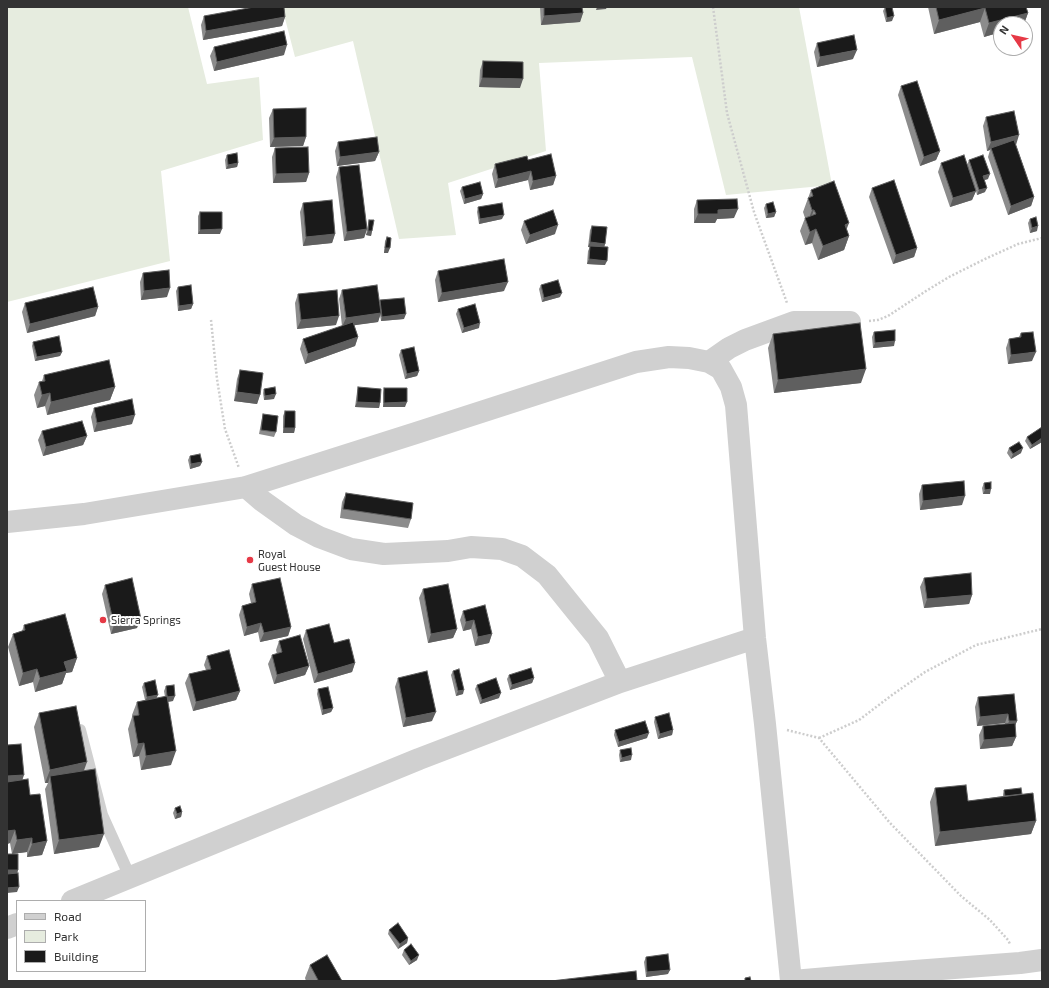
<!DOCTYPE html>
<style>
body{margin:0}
#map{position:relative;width:1049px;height:988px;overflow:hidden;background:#fff;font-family:"Exo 2",sans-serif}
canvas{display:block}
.frame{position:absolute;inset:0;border:8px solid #333;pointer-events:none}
.legend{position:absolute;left:16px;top:900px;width:130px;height:72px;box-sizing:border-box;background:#fff;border:1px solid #adadad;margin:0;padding:5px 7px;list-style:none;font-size:12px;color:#333}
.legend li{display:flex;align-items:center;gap:8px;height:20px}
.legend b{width:20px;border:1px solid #adadad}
.north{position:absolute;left:993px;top:16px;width:40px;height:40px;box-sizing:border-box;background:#fff;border:1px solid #adadad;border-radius:50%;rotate:304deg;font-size:11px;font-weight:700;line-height:16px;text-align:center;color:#333}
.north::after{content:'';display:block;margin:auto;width:14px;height:18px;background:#e63946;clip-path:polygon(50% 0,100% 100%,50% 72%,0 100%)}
</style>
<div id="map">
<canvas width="1049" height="988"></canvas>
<div class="frame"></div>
<ul class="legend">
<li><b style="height:5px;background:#d0d0d0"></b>Road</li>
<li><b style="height:11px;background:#e6ecdf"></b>Park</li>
<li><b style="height:11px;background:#1a1a1a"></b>Building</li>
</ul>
<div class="north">N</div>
</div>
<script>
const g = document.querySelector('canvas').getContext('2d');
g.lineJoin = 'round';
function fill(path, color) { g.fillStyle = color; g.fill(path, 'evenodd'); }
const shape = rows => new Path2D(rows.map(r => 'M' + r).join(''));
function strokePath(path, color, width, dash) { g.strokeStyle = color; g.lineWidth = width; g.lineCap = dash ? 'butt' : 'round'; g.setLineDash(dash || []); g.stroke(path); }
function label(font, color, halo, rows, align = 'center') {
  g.font = font + ' "Exo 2",sans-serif'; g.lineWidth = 4; g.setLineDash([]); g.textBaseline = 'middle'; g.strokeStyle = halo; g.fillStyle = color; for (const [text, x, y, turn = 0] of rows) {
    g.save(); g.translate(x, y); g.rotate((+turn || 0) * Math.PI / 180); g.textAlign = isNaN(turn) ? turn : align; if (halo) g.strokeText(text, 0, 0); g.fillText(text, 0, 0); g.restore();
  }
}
fill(shape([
 [7,7,188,7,207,84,259,77,263,140,161,171,170,261,7,302],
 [282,7,799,7,832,185,726,195,692,57,539,63,546,151,448,183,456,235,399,239,353,41,295,57]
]), '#e6ecdf');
strokePath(shape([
 [713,7,727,113,754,212,787,303],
 [211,320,217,379,225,429,239,468],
 [869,321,878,320,888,316,926,291,949,277,985,259,1018,244,1042,238],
 [787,730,819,738,890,823,961,896,990,920,1008,940,1010,944],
 [819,738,859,720,892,695,925,672,976,645,1042,629]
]), '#cdcdcd', 2.5, [2, 2]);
strokePath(shape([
 [80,730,102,815,130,877]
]), '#d0d0d0', 12);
strokePath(shape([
 [709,362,729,348,745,340,794,322,850,322],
 [246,487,261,500,296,525,319,537,351,549,384,554,448,551,471,547,502,549,522,556,547,575,576,611,598,638,620,682],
 [7,522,84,514,246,487,416,433,636,362,669,357,689,358,709,362,721,369,731,387,736,405,755,638,765,724,791,981],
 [72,901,419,759,620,682,755,638],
 [7,928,17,924],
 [793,981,862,975,1020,963,1042,960]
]), '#d0d0d0', 22);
fill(shape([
 [540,7,582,7,583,13,580,22,541,25],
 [885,7,892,21,886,22,883,11],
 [928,7,1026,7,1028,13,1024,24,1001,24,1001,32,984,37,980,22,934,34],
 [204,16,285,17,282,26,203,40,201,25],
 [817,43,853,59,817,67,814,52],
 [214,47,284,55,214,71,210,56],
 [483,61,520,88,479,87,480,70],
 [901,86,940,151,936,160,920,166,898,95],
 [273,109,306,137,303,146,270,147,269,118],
 [986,117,1016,145,1034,197,1031,206,1008,215,988,157,990,150,987,151,983,126],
 [338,142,379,152,375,161,337,166,335,151],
 [275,148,309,173,306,182,273,183,272,157],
 [227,155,238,163,237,167,226,169,225,160],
 [528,160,556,176,553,185,530,190,528,180,495,188,492,174,495,164],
 [969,160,988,179,984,180,985,192,977,195,976,191,972,200,950,207,938,172,941,163,967,165],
 [339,167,367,229,364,238,344,241,336,177],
 [462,187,483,194,481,199,464,204,460,191],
 [872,188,917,248,914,257,893,264,869,197],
 [811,190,847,230,849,236,844,250,818,260,812,243,805,245,800,231,805,218,803,212],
 [697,200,734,218,717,219,715,223,694,223,694,209],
 [303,203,335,234,332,243,303,246,300,212],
 [766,204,776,212,774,217,766,218,764,208],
 [478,207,502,219,479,224,477,212],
 [200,212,220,234,198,234,198,216],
 [1030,219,1037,231,1030,233,1028,223],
 [369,220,372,231,371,236,366,235,368,224],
 [524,221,555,234,526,244,521,230],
 [592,226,605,244,604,247,605,265,587,264,588,251,590,247,588,247,590,230],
 [387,237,388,253,384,253,385,241],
 [438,271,504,291,438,302,435,280],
 [143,273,167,297,141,300,140,282],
 [541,285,560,297,542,302,539,289],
 [178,287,193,304,191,309,178,311,176,291],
 [342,290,380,302,380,300,404,319,381,321,380,315,378,322,354,325,358,337,355,346,305,364,300,349,303,339,342,326,339,299],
 [298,294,336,325,297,329,295,303],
 [25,303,98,307,95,316,27,333,22,312],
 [458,309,479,328,462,333,456,314],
 [874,332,894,346,873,348,872,337],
 [1021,333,1032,361,1008,364,1006,348,1009,339,1019,337],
 [773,334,861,383,774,393,768,348],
 [33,342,62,352,60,356,35,361,32,346],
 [401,350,419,371,417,376,405,379,399,355],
 [240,370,260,395,257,404,234,401,237,379],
 [44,375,115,387,110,400,47,415,45,406,37,408,34,395,39,382,42,381],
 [358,387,380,403,379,408,355,407,357,392],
 [384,388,405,407,383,407,383,393],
 [264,389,274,399,264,400,263,393],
 [94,408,132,424,94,432,91,417],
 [285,411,295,428,294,433,283,433,283,416],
 [263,414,276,432,274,437,259,434,262,418],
 [1042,427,1042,442,1030,449,1025,441,1027,437],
 [42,431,87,436,83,445,43,456,38,440],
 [1009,448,1021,453,1011,459,1007,453],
 [190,456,202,462,200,466,190,469,188,460],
 [984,483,990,494,983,494,982,488],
 [922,485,962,505,920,510,919,494],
 [346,493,411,519,408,528,340,518,342,502],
 [924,578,972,595,969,604,924,608,920,587],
 [252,584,291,627,288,636,260,642,258,632,244,636,239,615,242,606,251,603,249,594],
 [105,585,137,628,111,634,102,594],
 [423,589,457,629,453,638,428,643,419,598],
 [463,611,492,634,489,643,475,646,471,629,463,631,460,620],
 [24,625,77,658,72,672,66,673,62,684,35,692,33,682,19,686,8,647,13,634,22,631],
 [306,630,334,643,355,663,352,672,314,683,303,639],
 [279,641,309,666,305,675,274,684,268,664,272,655,277,654,276,650],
 [207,656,240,691,236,700,193,711,185,683,189,674,206,670,204,665],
 [453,671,463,694,456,696,451,675],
 [509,675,534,678,532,683,510,690,507,679],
 [398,678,432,721,403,727,395,687],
 [144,683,157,698,165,697,164,691,166,686,173,701,168,702,171,765,141,770,139,756,133,757,128,729,132,717,132,715,137,702,145,700,142,687],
 [477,685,499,698,480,704,475,689],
 [318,689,333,708,331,712,322,715,317,694],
 [1014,694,1017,721,1015,726,1016,737,1012,746,980,749,979,735,983,726,1005,724,1005,723,977,726,975,707,978,697],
 [39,713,84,771,99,847,54,854,45,789,48,783,45,783,34,727],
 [655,717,673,730,672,735,658,739,654,722],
 [615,730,647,738,618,747,614,735],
 [7,745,22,780,30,795,47,841,42,855,27,857,27,852,12,854,10,843,7,844],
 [620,750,631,760,620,762,619,755],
 [935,788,968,801,1003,796,1003,794,1004,790,1022,794,1036,821,1031,834,935,846,930,802],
 [175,808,182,812,181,817,175,819,173,813],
 [389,930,408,938,407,943,398,949,388,934],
 [404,950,417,960,409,965,402,955],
 [646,957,668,974,646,977,644,962],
 [310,965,342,981,306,981,305,978]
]), '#8c8c8c');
fill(shape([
 [597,7,607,7,606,9,596,10],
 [985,8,980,22,934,34,939,20],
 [583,13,580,22,541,25,544,16],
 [1028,13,1024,24,1001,24,1001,32,984,37,989,23],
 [894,16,892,21,886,22,887,18],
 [285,17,282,26,203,40,206,31],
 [287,45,284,55,214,71,217,62],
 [857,50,853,59,817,67,820,57],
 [482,78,523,79,520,88,479,87],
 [1019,135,1016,145,991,148,990,150,987,151,991,142],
 [306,137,303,146,270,147,274,138],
 [940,151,936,160,920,166,924,157],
 [379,152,375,161,337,166,340,157],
 [238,163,237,167,226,169,228,165],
 [531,171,528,180,495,188,498,179],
 [309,173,306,182,273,183,276,174],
 [990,174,988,179,981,181,983,176],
 [556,176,553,185,530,190,533,181],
 [987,188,985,192,977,195,979,190],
 [976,191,972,200,950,207,953,198],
 [483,194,481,199,464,204,465,199],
 [1034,197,1031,206,1008,215,1011,206],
 [738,209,734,218,717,219,715,223,694,223,698,214,718,210],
 [812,210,814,210,809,223,807,224],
 [776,212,774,217,766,218,768,214],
 [504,215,502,219,479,224,480,219],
 [849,223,844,236,845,225],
 [558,225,555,234,526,244,530,235],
 [1038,226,1037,231,1030,233,1032,228],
 [222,229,220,234,198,234,200,230],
 [367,229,364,238,344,241,347,232],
 [816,229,812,243,805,245,810,232],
 [368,231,372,231,371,236,366,235],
 [335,234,332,243,303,246,306,237],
 [849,236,844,250,818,260,823,246],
 [590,242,605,244,604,248,588,247],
 [385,248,390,248,388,253,384,253],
 [917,248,914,257,893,264,896,255],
 [589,259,607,261,605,265,587,264],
 [508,282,504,291,438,302,442,293],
 [170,288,167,297,141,300,144,291],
 [562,293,560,297,542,302,544,298],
 [193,304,191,309,178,311,179,306],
 [98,307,95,316,27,333,30,324],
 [381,313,378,322,342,327,346,318],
 [406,314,404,319,381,321,382,317],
 [339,316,336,325,297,329,301,320],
 [480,323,479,328,462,333,464,328],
 [358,337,355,346,305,364,308,354],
 [895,341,894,346,873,348,875,343],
 [62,352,60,356,35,361,37,357],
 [1036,352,1032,361,1008,364,1011,355],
 [866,369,861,383,774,393,778,380],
 [419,371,417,376,405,379,407,374],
 [115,387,110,400,47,415,51,402],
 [237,392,260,395,257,404,234,401],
 [50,393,45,406,37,408,42,395],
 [276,394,274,399,264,400,265,396],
 [357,402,380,403,379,408,355,407],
 [407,402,405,407,383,407,384,403],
 [135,415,132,424,94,432,97,423],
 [284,428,295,428,294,433,283,433],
 [87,436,83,445,43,456,46,447],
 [1042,438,1042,442,1030,449,1032,445],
 [1023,448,1021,453,1011,459,1013,454],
 [202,462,200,466,190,469,191,464],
 [991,489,990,494,983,494,985,490],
 [965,496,962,505,920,510,923,501],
 [972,595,969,604,924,608,927,599],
 [141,619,137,628,111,634,114,625],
 [474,620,471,629,463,631,466,622],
 [261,623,258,632,244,636,247,627],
 [291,627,288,636,260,642,264,633],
 [457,629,453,638,428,643,431,634],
 [492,634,489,643,475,646,478,637],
 [77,658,72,672,66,673,62,684,35,692,40,678,64,662],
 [355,663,352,672,314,683,318,674],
 [309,666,305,675,274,684,277,675],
 [37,669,33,682,19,686,23,673],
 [534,678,532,683,510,690,512,685],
 [464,690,463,694,456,696,458,691],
 [240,691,236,700,193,711,196,702],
 [501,693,499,698,480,704,482,700],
 [158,695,156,699,145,702,147,697],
 [175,696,173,701,165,702,167,697],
 [333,708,331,712,322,715,323,710],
 [436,712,432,721,403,727,406,718],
 [1008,714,1005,723,977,726,980,717],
 [1009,721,1017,721,1013,730,1006,730],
 [673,730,672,735,658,739,660,734],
 [649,733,647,738,618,747,619,742],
 [1016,737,1012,746,980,749,984,740],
 [144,743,139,756,133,757,138,744],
 [176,751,171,765,141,770,146,756],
 [632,755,631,760,620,762,622,758],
 [87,762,82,776,50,776,48,783,45,783,50,770],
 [24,775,21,784,7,785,7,776],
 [182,812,181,817,175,819,177,814],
 [1036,821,1031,834,935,846,940,832],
 [15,830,10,843,7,844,7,831],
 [104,834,99,847,54,854,59,840],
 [32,838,27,852,12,854,17,840],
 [47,841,42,855,27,857,32,844],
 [7,870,18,870,17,875,7,875],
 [19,887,17,892,7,893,7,888],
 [408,938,407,943,398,949,400,944],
 [419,955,417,960,409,965,411,961],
 [670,970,668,974,646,977,647,972]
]), '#5f5f5f');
const building = shape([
 [254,7,284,7,285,17,206,31,204,16,254,7],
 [544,7,582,7,583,13,544,16,544,7],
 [885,7,892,7,894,16,887,18,885,7],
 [936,7,1026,7,1028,13,989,23,985,8,939,20,936,7],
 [284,31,287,45,217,62,214,47,284,31],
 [854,35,857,50,820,57,817,43,854,35],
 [483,61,523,62,523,79,482,78,483,61],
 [917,81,940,151,924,157,901,86,917,81],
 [306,108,306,137,274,138,273,109,306,108],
 [1014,111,1019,135,991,142,986,117,1014,111],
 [377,137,379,152,340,157,338,142,377,137],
 [1014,140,1034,197,1011,206,991,148,1014,140],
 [308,147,309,173,276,174,275,148,308,147],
 [237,153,238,163,228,165,227,155,237,153],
 [551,154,556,176,533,181,531,171,498,179,495,164,527,156,528,160,551,154],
 [964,155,976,191,953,198,941,163,964,155],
 [983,155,990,174,983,176,987,188,979,190,969,160,983,155],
 [359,165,367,229,347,232,339,167,359,165],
 [894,180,917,248,896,255,872,188,894,180],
 [834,181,849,223,845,225,849,236,823,246,816,229,810,232,805,218,816,214,814,210,812,210,808,198,813,196,811,190,834,181],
 [480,182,483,194,465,199,462,187,480,182],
 [737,199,738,209,718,210,718,214,698,214,697,200,737,199],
 [332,200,335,234,306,237,303,203,332,200],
 [773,202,776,212,768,214,766,204,773,202],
 [502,203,504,215,480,219,478,207,502,203],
 [553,210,558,225,530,235,524,221,553,210],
 [200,212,222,212,222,229,200,230,200,212],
 [1036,217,1038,226,1032,228,1030,219,1036,217],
 [369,220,374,220,372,231,368,231,369,220],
 [592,226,607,227,605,244,590,242,592,226],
 [387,237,391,238,390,248,385,248,387,237],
 [590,246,608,247,607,261,589,259,590,246],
 [504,259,508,282,442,293,438,271,504,259],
 [169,270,170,288,144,291,143,273,169,270],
 [558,280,562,293,544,298,541,285,558,280],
 [191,285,193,304,179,306,178,287,191,285],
 [377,285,381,313,346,318,342,290,377,285],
 [93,287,98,307,30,324,25,303,93,287],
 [337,290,339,316,301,320,298,294,337,290],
 [404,298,406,314,382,317,380,300,404,298],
 [475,304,480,323,464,328,458,309,475,304],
 [353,322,358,337,308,354,303,339,353,322],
 [860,323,866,369,778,380,773,334,860,323],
 [895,330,895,341,875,343,874,332,895,330],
 [1033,332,1036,352,1011,355,1009,339,1021,337,1021,333,1033,332],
 [59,336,62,352,37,357,33,342,59,336],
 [414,347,419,371,407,374,401,350,414,347],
 [109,360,115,387,51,402,50,393,42,395,39,382,45,381,44,375,109,360],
 [240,370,263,373,260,395,237,392,240,370],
 [275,387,276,394,265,396,264,389,275,387],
 [358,387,381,389,380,403,357,402,358,387],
 [384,388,407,388,407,402,384,403,384,388],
 [132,399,135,415,97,423,94,408,132,399],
 [285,411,295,411,295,428,284,428,285,411],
 [263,414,278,416,276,432,261,430,263,414],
 [82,421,87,436,46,447,42,431,82,421],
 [1042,427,1042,438,1032,445,1027,437,1042,427],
 [1019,442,1023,448,1013,454,1009,448,1019,442],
 [200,454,202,462,191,464,190,456,200,454],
 [964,481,965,496,923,501,922,485,964,481],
 [991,482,991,489,985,490,984,483,991,482],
 [346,493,413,503,411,519,343,509,346,493],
 [971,573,972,595,927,599,924,578,971,573],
 [132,578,141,619,114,625,105,585,132,578],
 [280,578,291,627,264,633,261,623,247,627,242,606,256,602,252,584,280,578],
 [448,584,457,629,431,634,423,589,448,584],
 [485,605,492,634,478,637,474,620,466,622,463,611,485,605],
 [65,614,77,658,64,662,67,671,40,678,37,669,23,673,13,634,25,630,24,625,65,614],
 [329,624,334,643,349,639,355,663,318,674,306,630,329,624],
 [300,635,309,666,277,675,272,655,282,652,279,641,300,635],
 [229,650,240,691,196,702,189,674,211,669,207,656,229,650],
 [531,668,534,678,512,685,509,675,531,668],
 [459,669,464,690,458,691,453,671,459,669],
 [427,671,436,712,406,718,398,678,427,671],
 [496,678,501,693,482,700,477,685,496,678],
 [155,680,158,695,147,697,144,683,155,680],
 [174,685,175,696,167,697,166,686,174,685],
 [328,687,333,708,323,710,318,689,328,687],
 [1014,694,1017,721,1009,721,1008,714,980,717,978,697,1014,694],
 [167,696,176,751,146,756,144,743,138,744,133,716,139,715,137,702,167,696],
 [76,706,87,762,50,770,39,713,76,706],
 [669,713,673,730,660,734,655,717,669,713],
 [645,721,649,733,619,742,615,730,645,721],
 [1015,723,1016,737,984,740,983,726,1015,723],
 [21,744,24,775,7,776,7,745,21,744],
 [631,748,632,755,622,758,620,750,631,748],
 [95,769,104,834,59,840,50,776,95,769],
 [28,779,30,795,40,794,47,841,32,844,32,838,17,840,15,830,7,831,7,782,28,779],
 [966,785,968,801,1033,793,1036,821,940,832,935,788,966,785],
 [1021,788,1022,794,1005,796,1004,790,1021,788],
 [180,806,182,812,177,814,175,808,180,806],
 [7,854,18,854,18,870,7,870,7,854],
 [18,873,19,887,7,888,7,874,18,873],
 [398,923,408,938,400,944,389,930,398,923],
 [411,944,419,955,411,961,404,950,411,944],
 [668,954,670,970,647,972,646,957,668,954],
 [327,955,342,981,316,981,318,980,310,965,327,955],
 [636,971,637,981,551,981,636,971],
 [750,977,751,981,745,981,745,978,750,977]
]);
fill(building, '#1a1a1a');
strokePath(building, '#5f5f5f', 1);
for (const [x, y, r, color] of [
 [250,560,4,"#e63946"],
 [103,620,4,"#e63946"]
]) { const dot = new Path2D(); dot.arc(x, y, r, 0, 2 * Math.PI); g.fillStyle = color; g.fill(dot); strokePath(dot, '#fff', 1.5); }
label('11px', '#333', '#fff', [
 ["Royal",258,554],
 ["Guest House",258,567],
 ["Sierra Springs",111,620]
], 'left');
</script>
